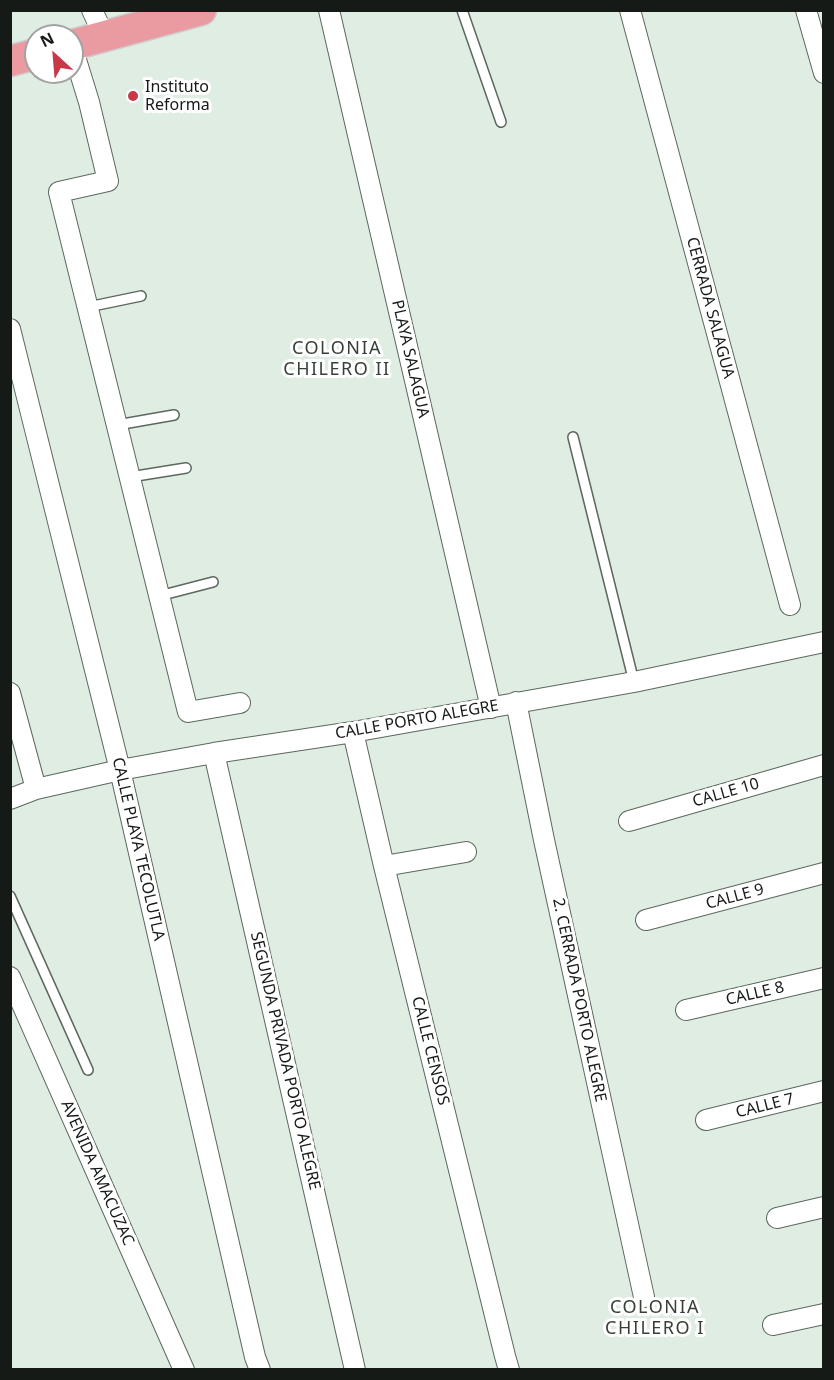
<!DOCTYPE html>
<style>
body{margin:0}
#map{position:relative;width:834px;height:1380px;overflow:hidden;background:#e0ede2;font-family:"Noto Sans",sans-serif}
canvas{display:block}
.frame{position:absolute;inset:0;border:12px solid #161a17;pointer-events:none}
.north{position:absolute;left:24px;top:24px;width:60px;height:60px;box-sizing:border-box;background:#fff;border:2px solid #a2a3a2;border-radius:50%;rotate:334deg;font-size:16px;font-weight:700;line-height:24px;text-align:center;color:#161a17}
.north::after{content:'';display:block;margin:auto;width:21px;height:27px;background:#c8384a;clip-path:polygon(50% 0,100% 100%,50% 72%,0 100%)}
</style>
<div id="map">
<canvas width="834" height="1380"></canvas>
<div class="frame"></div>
<div class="north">N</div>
</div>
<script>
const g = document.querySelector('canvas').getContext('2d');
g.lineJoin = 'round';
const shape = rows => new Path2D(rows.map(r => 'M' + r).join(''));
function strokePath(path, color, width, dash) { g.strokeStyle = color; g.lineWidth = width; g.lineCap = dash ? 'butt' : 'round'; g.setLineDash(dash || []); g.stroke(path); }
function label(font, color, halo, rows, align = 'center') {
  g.font = font + ' "Noto Sans",sans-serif'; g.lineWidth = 6; g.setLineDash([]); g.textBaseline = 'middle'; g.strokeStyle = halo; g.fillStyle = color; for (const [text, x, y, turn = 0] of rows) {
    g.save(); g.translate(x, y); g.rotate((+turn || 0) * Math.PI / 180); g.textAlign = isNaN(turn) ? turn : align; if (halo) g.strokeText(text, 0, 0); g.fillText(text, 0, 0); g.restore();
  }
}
const service = shape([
 [462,10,501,122],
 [88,307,141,296],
 [117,425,174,415],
 [573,437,634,682],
 [130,477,186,468],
 [159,596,213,582],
 [10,896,88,1070]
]);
const minor = shape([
 [92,10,104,36],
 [329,10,491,708],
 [630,10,790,605],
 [806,10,824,73],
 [72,47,89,102,108,181,59,192,188,712,240,703],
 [10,329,120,770,255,1357,260,1370],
 [10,693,36,789],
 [516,702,544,840,644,1297],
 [353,732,384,866,505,1356,509,1370],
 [214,753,355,1370],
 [10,799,36,789,120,770,214,753,353,732,634,682,824,642],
 [629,821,824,765],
 [384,866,466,852],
 [646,920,824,873],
 [10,977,184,1370],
 [686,1010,824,978],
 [706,1120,824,1091],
 [777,1218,824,1207],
 [773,1325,824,1314]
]);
const primary = shape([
 [72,45,201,10],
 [10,61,36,54]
]);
strokePath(service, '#5c685f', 12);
strokePath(minor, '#5c685f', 22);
strokePath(primary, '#cccdcc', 33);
strokePath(service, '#fff', 9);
strokePath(minor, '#fff', 20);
strokePath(primary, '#e99ba1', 30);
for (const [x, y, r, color] of [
 [133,96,6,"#c8384a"]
]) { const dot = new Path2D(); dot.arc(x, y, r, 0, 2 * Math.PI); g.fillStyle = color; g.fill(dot); strokePath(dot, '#fff', 2); }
label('16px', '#161a17', '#fff', [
 ["Instituto",145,87],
 ["Reforma",145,105]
], 'left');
label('16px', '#161a17', '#fff', [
 ["CERRADA SALAGUA",710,308,75],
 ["PLAYA SALAGUA",410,359,77],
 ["CALLE PORTO ALEGRE",417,720,-10],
 ["CALLE 10",726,793,-16],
 ["CALLE PLAYA TECOLUTLA",138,849,77],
 ["CALLE 9",735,897,-15],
 ["CALLE 8",755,994,-13],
 ["2. CERRADA PORTO ALEGRE",579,1000,78],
 ["CALLE CENSOS",430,1051,76],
 ["SEGUNDA PRIVADA PORTO ALEGRE",285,1061,77],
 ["CALLE 7",765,1106,-14],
 ["AVENIDA AMACUZAC",97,1173,66]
]);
g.letterSpacing = '1.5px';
label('18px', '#364038', '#fff', [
 ["COLONIA",337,349],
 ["CHILERO II",337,370],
 ["COLONIA",655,1308],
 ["CHILERO I",655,1329]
]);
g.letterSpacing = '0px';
</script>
